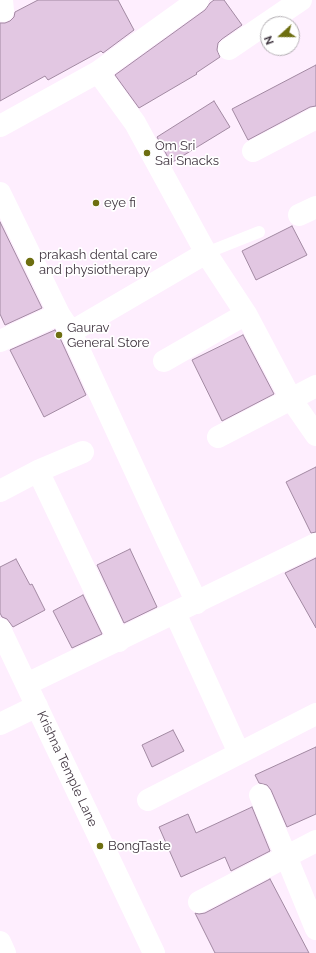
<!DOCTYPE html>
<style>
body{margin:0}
#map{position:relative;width:316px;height:953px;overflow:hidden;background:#feeefe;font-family:Raleway,sans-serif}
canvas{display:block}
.north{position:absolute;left:260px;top:16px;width:40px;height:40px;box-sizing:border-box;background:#fff;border:1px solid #b3aeb3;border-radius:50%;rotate:249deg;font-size:11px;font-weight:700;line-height:16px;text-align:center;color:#403540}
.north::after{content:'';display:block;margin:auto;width:14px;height:18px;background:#6d6e10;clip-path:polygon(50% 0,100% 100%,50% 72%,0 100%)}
</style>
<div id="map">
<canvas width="316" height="953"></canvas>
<div class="north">N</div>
</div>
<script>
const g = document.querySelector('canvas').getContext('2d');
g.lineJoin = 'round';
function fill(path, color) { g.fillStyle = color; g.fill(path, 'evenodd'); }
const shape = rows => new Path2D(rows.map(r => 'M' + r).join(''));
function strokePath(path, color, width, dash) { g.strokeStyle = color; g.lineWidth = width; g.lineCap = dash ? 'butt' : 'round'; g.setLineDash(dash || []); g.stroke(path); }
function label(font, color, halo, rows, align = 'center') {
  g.font = font + ' Raleway,sans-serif'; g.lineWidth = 3.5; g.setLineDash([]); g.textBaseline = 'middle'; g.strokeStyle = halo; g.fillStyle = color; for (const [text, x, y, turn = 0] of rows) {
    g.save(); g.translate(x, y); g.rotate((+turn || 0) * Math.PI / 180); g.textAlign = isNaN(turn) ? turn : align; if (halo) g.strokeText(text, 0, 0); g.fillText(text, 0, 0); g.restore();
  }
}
const building = shape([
 [38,0,118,0,134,30,103,53,101,51,48,80,45,76,0,101,0,23,5,23,10,21,14,17,15,12,38,0],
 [214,0,224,0,242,25,222,39,218,43,217,50,220,57,196,73,197,74,139,108,115,75,205,10,210,3,214,0],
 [316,65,316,106,310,107,248,140,232,109,316,65],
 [214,101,230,127,171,163,157,137,214,101],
 [0,222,42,308,5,325,0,314,0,222],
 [292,226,307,255,256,280,242,251,292,226],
 [55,330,60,338,86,395,44,417,10,350,55,330],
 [243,335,274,394,222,421,192,360,243,335],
 [316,467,316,532,311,533,286,482,316,467],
 [130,549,157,607,124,623,97,565,130,549],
 [316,558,316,628,285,573,316,558],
 [16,559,30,585,32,584,45,610,13,627,7,619,2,617,0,613,0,567,16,559],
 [83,595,102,634,72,648,53,611,83,595],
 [173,730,184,751,152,767,142,745,173,730],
 [316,747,316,814,287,827,271,790,267,785,259,783,255,775,316,747],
 [252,807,270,851,231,871,225,857,181,877,159,827,188,814,196,833,252,807],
 [270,879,309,953,215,953,195,913,199,914,205,913,270,879]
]);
fill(building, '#e2c7e2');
strokePath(building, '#a289a2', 1);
strokePath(shape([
 [206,253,259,232]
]), '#fff', 12);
strokePath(shape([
 [2,0,3,11],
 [229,49,301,0],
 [98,72,135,123,206,253,246,314,291,399,316,435],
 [0,126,98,72,198,0],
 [253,151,316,118],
 [0,193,59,314,71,332,167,540,197,603],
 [299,215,316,207],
 [71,332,206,253],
 [0,341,59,314],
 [164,361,246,314],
 [218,437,316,386],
 [38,471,119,641],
 [0,491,38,471,83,452],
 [175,613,239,753],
 [0,629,154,953],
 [27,684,316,544],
 [0,724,37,706],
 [260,795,286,856,316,929],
 [148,800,316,714],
 [199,902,316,841],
 [0,942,5,953]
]), '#fff', 22);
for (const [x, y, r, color] of [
 [147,153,4,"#6d6e10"],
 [96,203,4,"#6d6e10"],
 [30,262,5,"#6d6e10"],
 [59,335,4,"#6d6e10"],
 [100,846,4,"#6d6e10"]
]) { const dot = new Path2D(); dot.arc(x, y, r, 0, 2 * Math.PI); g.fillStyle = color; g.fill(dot); strokePath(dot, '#fff', 1.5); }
label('13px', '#403540', '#fff', [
 ["Om Sri",155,146],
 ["Sai Snacks",155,161],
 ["eye fi",104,203],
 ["prakash dental care",39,255],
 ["and physiotherapy",39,270],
 ["Gaurav",67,328],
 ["General Store",67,343],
 ["BongTaste",108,846]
], 'left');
label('13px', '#403540', '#fff', [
 ["Krishna Temple Lane",67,769,65]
]);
</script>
